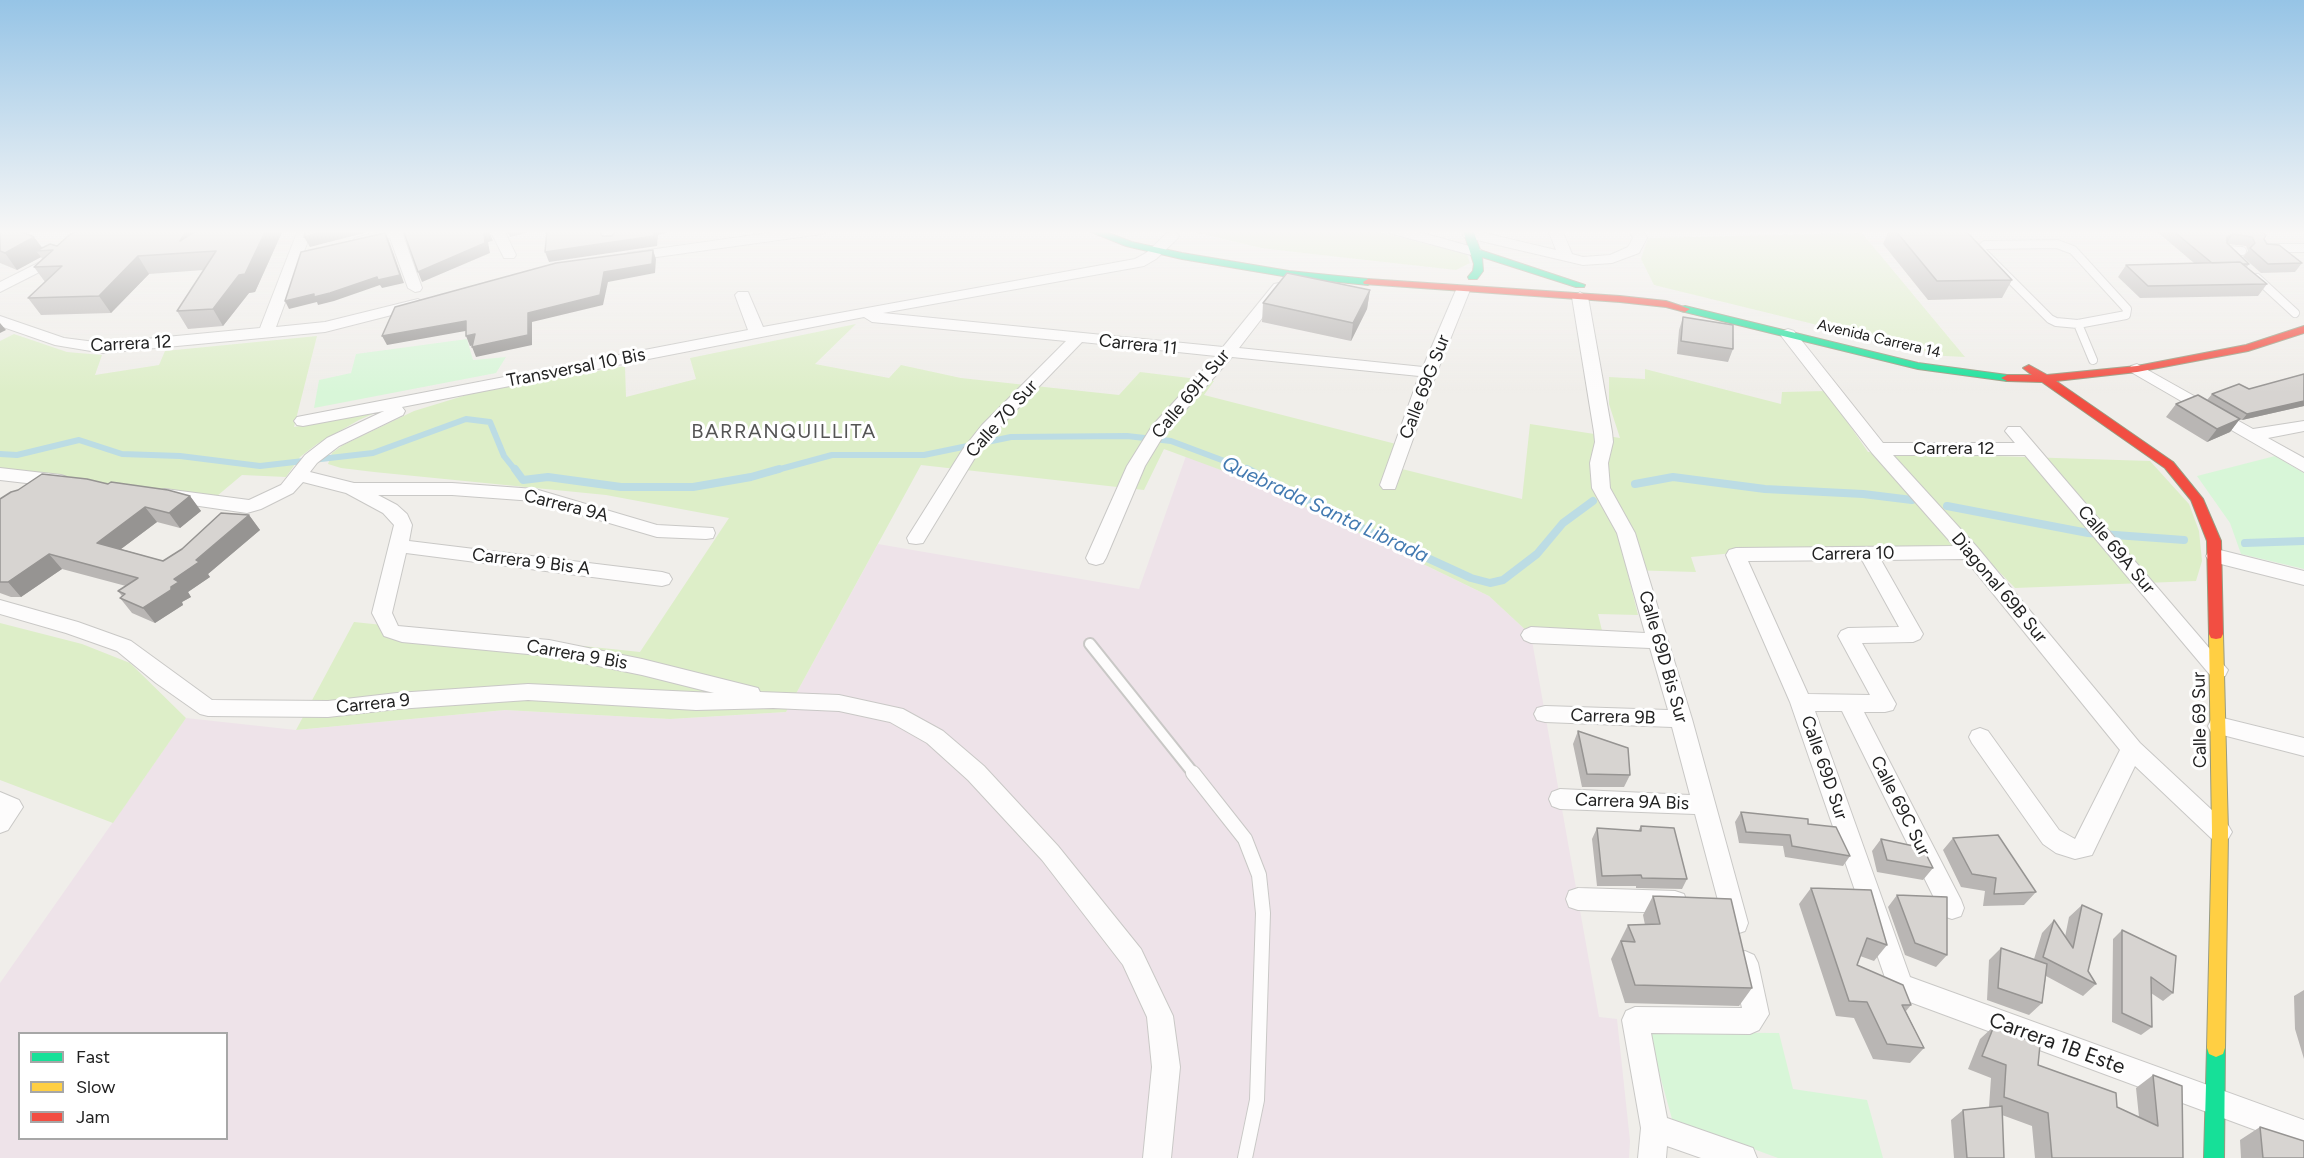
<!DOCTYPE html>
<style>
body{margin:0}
#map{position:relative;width:2304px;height:1158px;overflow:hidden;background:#f0eeea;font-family:Figtree,sans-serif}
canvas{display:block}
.legend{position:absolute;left:18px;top:1032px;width:210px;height:108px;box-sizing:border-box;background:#fff;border:2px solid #a7a7a7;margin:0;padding:8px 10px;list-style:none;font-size:18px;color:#222}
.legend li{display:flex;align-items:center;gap:12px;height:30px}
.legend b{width:30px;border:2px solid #a7a7a7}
</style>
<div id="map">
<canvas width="2304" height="1158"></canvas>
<ul class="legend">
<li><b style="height:8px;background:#16e098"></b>Fast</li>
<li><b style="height:8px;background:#ffcf43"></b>Slow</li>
<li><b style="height:8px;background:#f24e42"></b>Jam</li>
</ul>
</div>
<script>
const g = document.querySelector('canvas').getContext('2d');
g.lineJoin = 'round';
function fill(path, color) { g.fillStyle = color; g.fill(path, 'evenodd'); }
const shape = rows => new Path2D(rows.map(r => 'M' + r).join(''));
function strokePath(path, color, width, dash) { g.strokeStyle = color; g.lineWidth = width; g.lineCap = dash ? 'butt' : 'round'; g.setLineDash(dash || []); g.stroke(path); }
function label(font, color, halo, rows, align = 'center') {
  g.font = font + ' Figtree,sans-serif'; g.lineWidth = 6; g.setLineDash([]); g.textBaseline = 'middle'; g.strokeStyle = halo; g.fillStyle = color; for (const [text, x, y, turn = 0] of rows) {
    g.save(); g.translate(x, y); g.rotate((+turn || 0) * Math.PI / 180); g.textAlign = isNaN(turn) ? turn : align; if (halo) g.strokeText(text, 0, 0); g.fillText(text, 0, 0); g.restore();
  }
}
fill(shape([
 [1186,456,1256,483,1489,596,1531,635,1599,1017,1617,1019,1630,1141,1629,1158,0,1158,0,983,186,718,296,730,505,710,670,719,786,712,878,544,1139,589],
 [20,1034,226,1034,226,1138,20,1138]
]), '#eee3e9');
fill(shape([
 [1185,230,1371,230,1467,254,1470,263,1456,270,1312,254,1261,248],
 [1862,233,1965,357,1944,356,1654,285,1641,259,1648,238],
 [856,324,815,364,889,378,901,365,961,378,1119,395,1140,372,1214,381,1204,395,1396,444,1390,466,1522,499,1530,424,1620,438,1609,404,1609,377,1645,379,1645,369,1781,404,1782,392,1826,391,1868,452,2150,461,2189,504,2199,531,2202,561,2196,581,2015,588,1975,547,1734,553,1691,557,1696,572,1627,570,1638,615,1598,614,1604,639,1531,635,1489,596,1256,483,1164,449,1144,490,921,465,786,712,670,719,505,710,296,730,354,622,640,652,729,518,606,495,374,472,341,468,328,464,332,453,343,445,414,411,473,393,625,366,626,397,696,379,690,358],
 [14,334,67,352,102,355,95,375,159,365,165,351,317,336,294,427,384,409,359,420,317,444,300,457,286,477,242,475,217,496,0,471,0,341],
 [0,623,82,644,130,663,186,718,113,823,0,780]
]), '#ddeec8');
fill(shape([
 [467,339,473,360,506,357,496,373,314,408,319,380,351,373,356,354],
 [2275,456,2304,473,2304,569,2241,554,2230,523,2197,476],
 [1648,1032,1779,1033,1793,1089,1867,1100,1883,1158,1778,1158,1672,1119]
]), '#d8f6d8');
strokePath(shape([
 [0,454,17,455,79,440,122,454,180,456,260,466,373,453,466,419,490,422,504,456,516,471],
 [773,471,832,455,924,455,1011,437,1127,436,1171,441,1251,471]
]), '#bcdce4', 6);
strokePath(shape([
 [515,469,523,480,548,477,621,487,693,487,751,477,779,469],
 [1247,469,1351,523,1471,578,1490,583,1503,580,1537,554,1563,523,1593,501],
 [1635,484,1673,477,1765,489,1863,494,1912,500],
 [1947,506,2088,533,2184,540],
 [2245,543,2304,541]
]), '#bcdce4', 8);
const laneFar2 = shape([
 [2057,244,2073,250,2127,309,2126,315,2078,324,2056,322,2050,319,1980,249,1985,245,2057,244],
 [2268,248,2304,248],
 [2230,254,2226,250,2242,251],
 [2257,278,2295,313],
 [2078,324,2093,360]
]);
const laneFar1 = shape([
 [1090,644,1194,774]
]);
const lane = shape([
 [1193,773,1245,839,1259,875,1263,913,1257,1100,1245,1158]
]);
const street = shape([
 [298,230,312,230,276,327,325,322,418,299,426,304,423,307,325,332,103,353,55,345,0,326,0,316,64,338,103,343,260,328,298,230],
 [387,230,414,230,403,235,422,288,420,291,415,292,408,288,390,238,360,245,353,241,355,238,387,230],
 [490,230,504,230,516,255,514,258,504,258,490,230],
 [599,230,613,230,617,241,615,244,605,244,599,230],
 [788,230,829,230,822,234,628,261,621,257,628,253,788,230],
 [1387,230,1412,230,1480,249,1482,252,1475,256,1389,233,1387,230],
 [1472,230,1556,250,1548,230,1562,230,1572,254,1583,257,1610,255,1628,247,1633,238,1629,230,1643,230,1647,238,1639,253,1612,263,1583,265,1464,237,1462,234,1464,231,1472,230],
 [1172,232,1177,233,1179,236,1177,239,1156,259,1144,266,883,313,1223,347,1274,284,1279,283,1286,287,1239,348,1423,367,1456,290,1458,287,1468,287,1470,290,1437,372,1395,489,1383,489,1380,485,1419,376,1232,357,1165,433,1145,466,1106,558,1103,563,1096,565,1089,563,1086,558,1127,466,1152,426,1216,356,1082,342,994,433,976,456,923,543,916,544,909,543,907,538,963,449,982,425,1066,341,872,322,864,317,402,407,405,411,403,415,339,446,317,463,310,472,354,483,452,483,535,489,657,525,713,528,715,533,713,538,706,539,657,537,534,501,452,495,378,495,397,505,407,514,412,525,409,541,662,572,669,574,672,579,669,584,662,586,406,553,392,613,398,626,549,640,642,659,758,688,760,692,839,695,903,709,943,731,984,766,1058,846,1141,949,1173,1016,1180,1067,1171,1158,1143,1158,1152,1067,1147,1017,1123,965,1042,860,968,780,927,743,890,722,839,711,773,708,696,710,528,700,397,709,328,717,208,716,200,714,156,683,117,651,66,633,0,614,0,600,78,622,131,641,212,700,328,701,397,693,528,684,714,693,642,675,549,656,402,642,384,636,372,613,394,525,383,513,346,493,303,482,293,493,261,509,247,513,165,501,159,499,156,495,159,491,165,489,249,500,281,485,305,455,327,438,384,411,303,426,297,425,294,421,297,417,748,330,735,295,738,292,748,292,763,327,1135,259,1146,253,1167,233,1172,232],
 [58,253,65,257,63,260,0,292,0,282,58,253],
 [1580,292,1588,297,1612,432,1613,442,1608,463,1610,488,1635,533,1692,719,1748,923,1745,931,1736,934,1727,931,1724,923,1695,814,1560,809,1552,806,1549,799,1552,792,1560,789,1690,795,1672,727,1545,722,1537,720,1534,714,1537,708,1545,706,1668,710,1650,648,1531,643,1524,640,1521,635,1524,630,1531,627,1645,633,1617,533,1592,488,1590,463,1595,442,1594,432,1572,297,1580,292],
 [1788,329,1794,331,1883,443,2015,443,2005,431,2008,427,2020,427,2228,670,2225,676,2218,678,2211,676,2025,455,1893,455,1977,547,2140,743,2228,825,2232,832,2228,839,2220,842,2212,839,2135,766,2092,855,2075,859,2056,853,2043,844,1972,743,1969,737,1972,731,1980,728,1988,731,2059,830,2075,839,2120,750,1965,559,1881,560,1923,634,1920,639,1913,642,1862,643,1896,704,1893,710,1885,712,1864,712,1961,900,1964,908,1961,916,1952,919,1943,916,1842,711,1815,711,1910,977,2304,1120,2304,1148,1891,995,1790,702,1726,555,1729,550,1736,548,1954,546,1872,453,1782,337,1780,334,1782,331,1788,329],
 [1862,560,1899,627,1848,628,1841,631,1838,636,1870,695,1808,694,1748,561,1862,560],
 [2137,364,2253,429,2304,421,2304,431,2268,438,2304,458,2304,472,2131,372,2129,369,2131,366,2137,364],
 [0,468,61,475,67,477,70,481,67,485,61,487,0,480,0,468],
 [2216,549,2304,571,2304,585,2209,561,2206,556,2209,551,2216,549],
 [2219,717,2304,738,2304,756,2211,732,2208,726,2211,720,2219,717],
 [0,792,19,800,23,807,8,830,0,833,0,792],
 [1578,888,1675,891,1684,894,1687,902,1684,910,1675,913,1578,910,1569,907,1566,899,1569,891,1578,888],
 [1745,951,1754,955,1758,963,1769,1014,1759,1030,1750,1034,1651,1033,1667,1118,1753,1148,1757,1158,1701,1158,1667,1146,1666,1158,1638,1158,1641,1128,1622,1020,1626,1011,1635,1007,1742,1008,1732,963,1736,955,1745,951]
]);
const fast = shape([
 [1086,230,1101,230,1132,242,1182,253,1289,271,1368,279,1373,282,1368,285,1289,277,1182,259,1126,246,1086,230],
 [1463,230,1473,230,1480,250,1585,285,1584,287,1576,287,1482,257,1483,271,1477,279,1469,279,1468,277,1473,271,1474,264,1463,230],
 [1685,306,1918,363,2007,375,2013,378,2007,381,1918,369,1681,311,1681,307,1685,306],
 [2216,1039,2223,1042,2225,1048,2224,1158,2204,1158,2207,1048,2209,1042,2216,1039]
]);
const slow = shape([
 [2216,629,2221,630,2223,634,2228,832,2225,1048,2223,1054,2216,1057,2209,1054,2207,1048,2212,832,2209,634,2211,630,2216,629]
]);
const jam = shape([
 [1368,279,1620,296,1666,301,1690,309,1685,312,1666,307,1620,302,1364,284,1363,282,1368,279],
 [2304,326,2304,333,2248,351,2137,372,2056,381,2173,462,2203,499,2221,541,2223,634,2221,638,2216,639,2211,638,2209,634,2207,541,2191,500,2165,468,2042,382,2007,381,2001,378,2007,375,2032,375,2023,368,2029,365,2047,375,2137,366,2246,345,2304,326]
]);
strokePath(laneFar2, '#c9c8c6', 10);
strokePath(laneFar1, '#c9c8c6', 14);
strokePath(lane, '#c9c8c6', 16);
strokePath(street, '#c9c8c6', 2);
strokePath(fast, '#999b80', 2);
strokePath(slow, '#999b80', 2);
strokePath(jam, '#999b80', 2);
strokePath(laneFar2, '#fdfcfc', 8);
strokePath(laneFar1, '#fdfcfc', 10);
strokePath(lane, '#fdfcfc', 14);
fill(street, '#fdfcfc');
fill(fast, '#16e098');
fill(slow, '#ffcf43');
fill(jam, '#f24e42');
fill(shape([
 [0,230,33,230,26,234,34,237,42,248,57,246,78,230,283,230,255,292,249,293,223,326,188,329,177,311,204,270,149,274,111,313,41,315,28,298,45,282,34,267,42,259,41,257,17,270,0,263],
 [1889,230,1965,230,2012,280,2002,298,1928,300,1883,244],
 [2155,230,2260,230,2267,244,2302,263,2295,272,2261,273,2243,257,2248,251,2246,246,2227,244,2249,264,2247,267,2267,284,2258,296,2140,298,2118,277,2126,265,2194,263],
 [1370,290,1367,309,1351,341,1262,322,1263,303],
 [1683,317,1733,349,1728,362,1677,354,1679,330],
 [2304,374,2304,406,2242,420,2239,419,2230,432,2207,442,2166,417,2176,404,2207,400,2212,394,2249,389],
 [108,484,190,496,201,511,180,528,157,522,121,549,163,561,249,515,260,530,208,574,210,577,188,592,191,597,182,602,183,605,155,623,132,613,120,598,122,596,118,591,126,586,62,569,21,597,11,597,0,593,0,499],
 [1578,731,1630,775,1624,787,1582,787,1573,744],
 [1741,812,1808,824,1850,856,1843,866,1785,857,1783,846,1739,843,1735,822],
 [1641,826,1687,879,1682,889,1636,888,1636,886,1597,886,1592,839,1597,828,1638,831],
 [1953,838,2036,892,2024,905,1983,906,1985,891,1961,887,1943,850],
 [1881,839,1933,868,1923,880,1877,872,1872,851],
 [1811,888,1887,945,1874,961,1860,956,1857,965,1911,1005,1906,1011,1924,1048,1910,1063,1873,1059,1854,1018,1836,1016,1799,904],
 [1897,895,1947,955,1936,967,1905,955,1888,907],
 [1653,896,1752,988,1739,1006,1625,1003,1611,959,1628,925,1645,925,1643,915],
 [2082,905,2088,971,2096,984,2083,996,2046,976,2042,1003,2029,1015,1987,1000,1989,960,2001,948,2034,959,2042,933,2054,920,2065,937,2069,917],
 [2122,930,2173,993,2163,1001,2151,993,2152,1027,2141,1035,2112,1022,2113,939],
 [2304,990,2304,1059,2295,1029,2294,996],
 [1994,1026,2038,1065,2117,1107,2139,1117,2136,1088,2153,1075,2183,1158,2035,1158,2032,1126,2002,1115,2004,1158,1954,1158,1951,1120,1963,1110,1989,1107,1991,1078,1968,1069,1980,1039],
 [2260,1127,2304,1158,2241,1158,2240,1140]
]), '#b9b6b4');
fill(shape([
 [12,230,33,230,25,234,34,237,44,250,36,251,41,257,17,270,5,253],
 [187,230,207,230,180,241],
 [266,230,283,230,255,292,249,293,223,326,213,309],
 [330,230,376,230,310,247,304,237],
 [507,230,536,230,510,237],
 [654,230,676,230,658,235,657,246,549,262,545,252],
 [489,231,493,241,488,242,490,253,422,282,418,272,484,232],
 [385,233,389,241,404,283,382,288,380,285,334,301,318,305,317,302,289,309,285,301],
 [2233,234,2226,244,2227,237],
 [653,250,656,259,655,273,608,282,603,305,532,322,532,345,476,357,472,347,528,313,604,272],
 [138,256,149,274,111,313,99,296],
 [1370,290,1367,309,1351,341,1353,323],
 [466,321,471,330,387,345,382,336],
 [0,323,6,330,0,333],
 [475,334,479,344,470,346,466,336],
 [2304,401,2304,406,2242,420,2247,414],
 [2240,419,2230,432,2207,442,2217,429],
 [190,496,201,511,180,528,169,513],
 [145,507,157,522,109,558,97,543],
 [249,515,260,530,208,574,210,577,188,592,191,597,182,602,183,605,155,623,143,608,171,587,174,579],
 [49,554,62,569,21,597,8,582]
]), '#969492');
const building = shape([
 [0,230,18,230,34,237,5,253,0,251,0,230],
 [78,230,187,230,180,241,197,230,266,230,245,274,239,275,213,309,177,311,216,251,138,256,99,296,28,298,62,266,34,267,53,250,36,251,50,244,57,246,68,236,78,230],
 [306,230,330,230,304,237,306,230],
 [403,230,489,230,489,231,484,232,485,243,418,272,403,230],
 [547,230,599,230,602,236,612,236,616,230,654,230,654,236,545,252,547,230],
 [1895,230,1965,230,2012,280,1937,281,1895,230],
 [2172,230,2260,230,2266,235,2264,239,2267,244,2279,245,2302,263,2268,264,2250,248,2255,243,2252,237,2233,234,2227,237,2227,243,2249,264,2243,264,2240,262,2212,263,2172,230],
 [385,233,400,275,378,280,377,277,330,293,314,297,314,294,285,301,301,252,385,233],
 [653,250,652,264,604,272,600,295,528,313,528,335,472,347,475,334,466,336,466,321,382,336,395,307,556,263,653,250],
 [2240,262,2267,284,2148,286,2126,265,2240,262],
 [1287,273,1370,290,1353,323,1263,303,1287,273],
 [1683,317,1733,325,1733,349,1681,341,1683,317],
 [2304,374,2304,401,2247,414,2212,394,2239,384,2249,389,2304,374],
 [2198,395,2240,419,2217,429,2176,404,2198,395],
 [42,474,87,479,108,484,111,482,168,490,190,496,169,513,145,507,97,543,163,561,182,549,221,513,249,515,196,560,199,562,174,579,179,582,171,587,171,590,143,608,120,598,125,594,118,591,138,578,49,554,8,582,0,582,0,499,11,492,18,490,42,474],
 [1578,731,1628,748,1630,775,1587,774,1578,731],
 [1741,812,1808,819,1808,824,1836,827,1850,856,1792,846,1790,835,1746,832,1741,812],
 [1641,826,1674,828,1687,879,1642,878,1641,875,1602,876,1597,828,1641,831,1641,826],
 [1998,835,2036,892,1994,894,1996,878,1972,874,1953,838,1998,835],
 [1881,839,1923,848,1933,868,1887,860,1881,839],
 [1811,888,1871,890,1887,945,1867,938,1857,965,1903,985,1911,1005,1902,1005,1924,1048,1887,1044,1867,1002,1849,1001,1811,888],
 [1897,895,1947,897,1947,955,1915,943,1897,895],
 [1653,896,1731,899,1752,988,1635,985,1621,941,1635,942,1628,925,1660,924,1653,896],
 [2082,905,2102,914,2088,971,2096,984,2043,957,2054,920,2073,948,2082,905],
 [2122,930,2176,956,2173,993,2151,977,2152,1027,2122,1013,2122,930],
 [2001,948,2047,964,2042,1003,1998,988,2001,948],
 [1994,1026,2040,1045,2038,1065,2116,1093,2117,1107,2158,1126,2153,1075,2182,1086,2183,1158,2052,1158,2048,1113,2004,1097,2006,1065,1982,1056,1994,1026],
 [2002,1106,2004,1158,1967,1158,1963,1110,2002,1106],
 [2260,1127,2304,1141,2304,1158,2263,1158,2260,1127]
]);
fill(building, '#d7d4d1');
strokePath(building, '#969492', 1.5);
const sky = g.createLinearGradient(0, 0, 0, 393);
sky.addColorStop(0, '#96c4e6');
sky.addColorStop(0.59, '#f8f7f6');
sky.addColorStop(1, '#f8f7f600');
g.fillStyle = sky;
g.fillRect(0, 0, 2304, 393);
label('15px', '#222', '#fff', [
 ["Avenida Carrera 14",1879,339,13]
]);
label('18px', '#222', '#fff', [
 ["Carrera 12",131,344,-3],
 ["Carrera 11",1138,345,6],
 ["Transversal 10 Bis",576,368,-11],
 ["Calle 69G Sur",1425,387,-69],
 ["Calle 69H Sur",1191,394,-50],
 ["Calle 70 Sur",1002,419,-48],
 ["Carrera 12",1954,449],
 ["Carrera 9A",566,506,14],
 ["Calle 69A Sur",2116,550,50],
 ["Carrera 10",1853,554,-1],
 ["Carrera 9 Bis A",531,562,7],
 ["Diagonal 69B Sur",1999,588,50],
 ["Carrera 9 Bis",577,655,10],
 ["Calle 69D Bis Sur",1663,657,74],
 ["Carrera 9",373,704,-6],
 ["Carrera 9B",1613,717,2],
 ["Calle 69 Sur",2200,720,-91],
 ["Calle 69D Sur",1824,768,71],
 ["Carrera 9A Bis",1632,802,2],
 ["Calle 69C Sur",1900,806,63]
]);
g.letterSpacing = '1.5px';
label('20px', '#555', '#fff', [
 ["BARRANQUILLITA",784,432]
]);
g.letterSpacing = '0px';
label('italic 20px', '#437ab1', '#fff', [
 ["Quebrada Santa Librada",1325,510,25]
]);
label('21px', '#222', '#fff', [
 ["Carrera 1B Este",2057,1044,20]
]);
</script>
